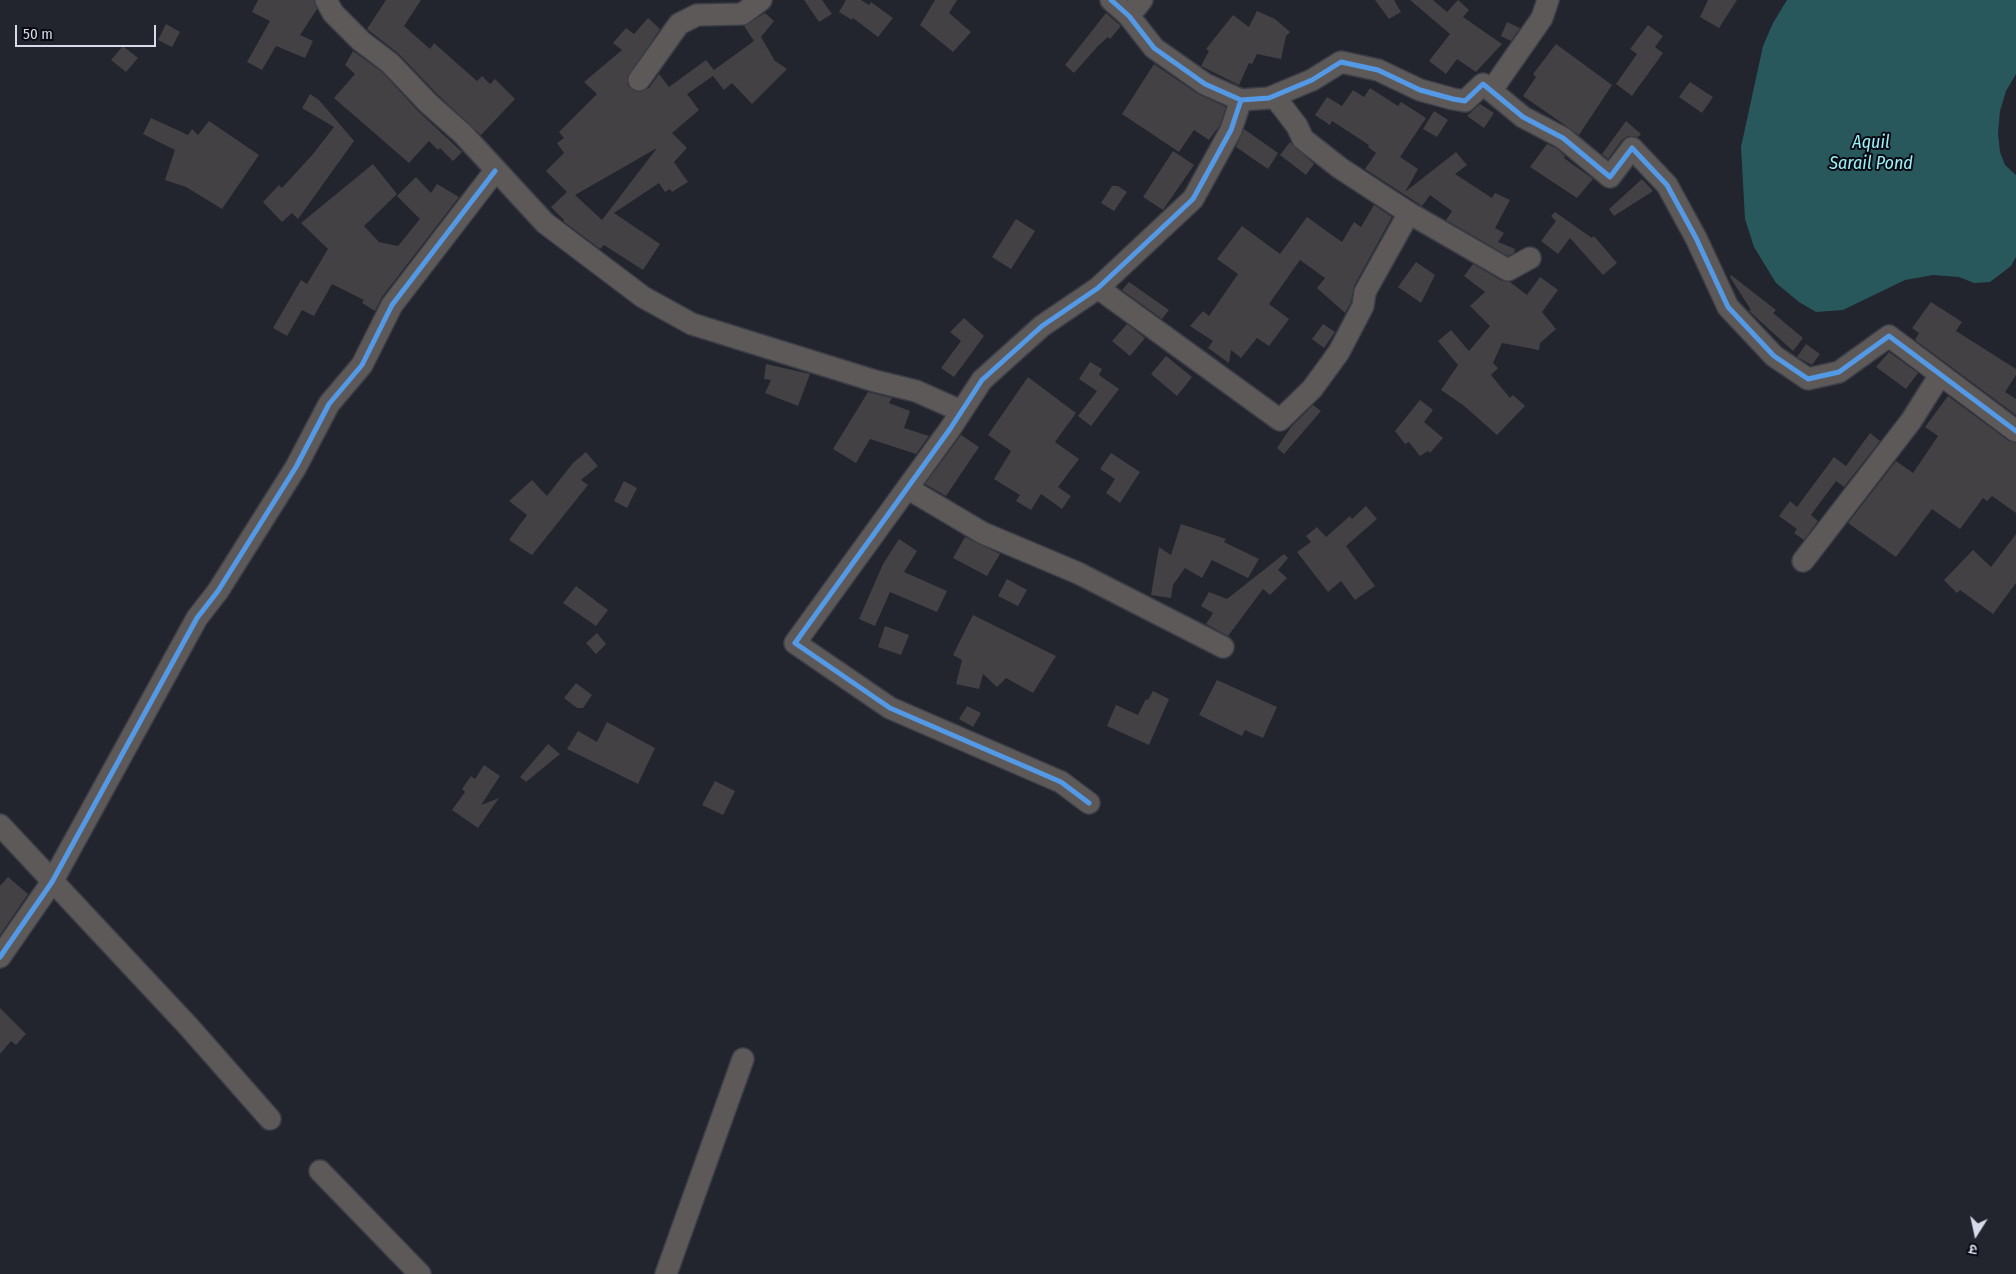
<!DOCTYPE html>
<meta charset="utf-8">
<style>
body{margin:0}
#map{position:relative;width:2016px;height:1274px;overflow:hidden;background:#22242e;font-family:"Fira Sans Condensed","Noto Sans Devanagari",sans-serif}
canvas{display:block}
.north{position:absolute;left:1951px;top:1209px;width:50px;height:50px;-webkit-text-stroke:4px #090a13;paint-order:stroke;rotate:190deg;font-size:14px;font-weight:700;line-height:20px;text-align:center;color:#d7dae9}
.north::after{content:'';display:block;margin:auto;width:18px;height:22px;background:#d7dae9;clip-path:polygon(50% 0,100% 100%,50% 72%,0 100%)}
.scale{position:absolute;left:15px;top:25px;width:141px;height:22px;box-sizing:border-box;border:2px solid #d7dae9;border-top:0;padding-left:6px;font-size:15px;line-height:18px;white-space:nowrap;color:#d7dae9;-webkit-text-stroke:4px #090a13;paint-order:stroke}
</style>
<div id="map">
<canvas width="2016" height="1274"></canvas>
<div class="north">उ</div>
<div class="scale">50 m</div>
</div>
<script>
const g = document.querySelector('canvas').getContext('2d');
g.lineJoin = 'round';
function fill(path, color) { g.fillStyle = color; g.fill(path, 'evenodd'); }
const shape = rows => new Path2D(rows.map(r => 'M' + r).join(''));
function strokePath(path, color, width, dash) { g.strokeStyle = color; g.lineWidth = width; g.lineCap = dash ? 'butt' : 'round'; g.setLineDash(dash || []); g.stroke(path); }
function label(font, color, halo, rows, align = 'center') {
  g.font = font + ' "Fira Sans Condensed",sans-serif'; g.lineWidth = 4; g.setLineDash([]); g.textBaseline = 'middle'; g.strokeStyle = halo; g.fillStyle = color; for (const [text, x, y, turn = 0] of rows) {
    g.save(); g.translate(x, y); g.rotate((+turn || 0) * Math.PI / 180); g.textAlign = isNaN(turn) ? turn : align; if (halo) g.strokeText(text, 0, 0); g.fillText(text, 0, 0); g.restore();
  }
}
fill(shape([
 [1787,0,2016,0,2016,74,2006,91,2000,111,1998,133,2000,152,2005,165,2016,175,2016,257,2011,266,1990,282,1974,283,1959,277,1933,275,1905,280,1843,310,1816,312,1799,302,1776,283,1754,247,1745,219,1741,147,1763,46,1773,23]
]), '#28585c');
fill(shape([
 [258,0,314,0,317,9,300,35,313,41,305,58,276,46,262,70,247,62,270,21,252,12],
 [386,0,421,0,404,26,430,49,434,43,477,81,482,76,490,84,495,79,515,99,481,135,437,94,399,54,367,29],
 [804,0,822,0,832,14,819,22],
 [846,0,861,0,869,5,871,2,893,18,878,37,853,18,852,20,839,12],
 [935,0,957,0,949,13,971,32,953,52,920,25],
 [1375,0,1394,0,1401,12,1389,19],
 [1410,0,1433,0,1447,12,1458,0,1469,10,1463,17,1502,44,1476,72,1457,59,1446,74,1429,61,1450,34],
 [1708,0,1737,0,1719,28,1700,17],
 [1257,11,1275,19,1290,32,1286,36,1281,59,1257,54,1252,64,1249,63,1239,85,1201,66,1209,51,1206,49,1233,15,1249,27],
 [765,13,774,21,761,37,775,61,787,69,752,104,732,83,724,90,713,76,687,94,699,110,672,133,687,148,674,162,688,182,672,192,670,189,665,192,659,183,614,213,660,244,643,270,604,245,600,249,563,221,564,220,551,207,567,192,546,171,564,153,557,143,564,138,559,132,597,94,584,82,622,50,613,43,626,28,634,34,648,18,660,29,627,78,628,86,638,92,649,88,659,74,669,87,706,60,714,70,754,41,744,26],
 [657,148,602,220,575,195],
 [1106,13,1121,26,1110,39,1108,37,1098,46,1074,73,1065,65],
 [1507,22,1520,28,1511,41,1501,36],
 [166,24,180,32,172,47,158,40],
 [1648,25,1663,36,1655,47,1663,53,1632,96,1616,84,1637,54,1630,49],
 [1556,44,1612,85,1579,135,1523,96,1536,77,1533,74],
 [123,46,138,58,126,72,111,60],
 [353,51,382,72,419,112,462,152,453,161,440,148,438,150,429,141,409,163,334,98,355,74,345,65],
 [1154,64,1198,94,1226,107,1220,125,1209,140,1194,130,1179,152,1122,114],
 [1690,82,1713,97,1702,113,1679,97],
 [1370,88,1398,106,1401,102,1426,118,1400,157,1418,169,1405,192,1456,152,1467,165,1455,174,1492,198,1495,193,1510,200,1495,228,1504,233,1498,242,1515,249,1514,253,1508,256,1446,220,1452,211,1430,195,1422,206,1365,169,1376,153,1368,147,1369,145,1332,121,1330,125,1315,115,1327,97,1342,106,1353,90,1364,97],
 [310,94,319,100,354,141,298,219,292,213,282,222,263,202,279,185,282,188,313,154,334,127,302,108],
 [1480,104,1494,113,1484,128,1467,116],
 [1434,111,1448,120,1437,137,1423,129],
 [151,118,188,135,192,129,198,135,209,121,259,155,222,209,186,187,165,180,175,150,143,134],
 [1626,121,1641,134,1638,137,1628,136,1622,140,1608,159,1602,154],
 [1244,129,1278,153,1268,169,1236,147],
 [1290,142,1314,164,1306,175,1280,155],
 [1547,144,1556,148,1565,156,1564,158,1593,179,1577,198,1530,167],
 [1173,151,1194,165,1163,210,1143,197],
 [373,164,397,194,364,226,379,242,398,246,420,219,397,196,416,177,431,193,437,184,459,197,382,297,375,311,362,303,364,300,332,284,314,316,302,310,287,336,273,328,301,280,307,284,328,249,301,223],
 [1642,179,1653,191,1614,216,1609,209],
 [1112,186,1118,186,1127,192,1114,211,1101,203],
 [1374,205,1392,217,1354,286,1351,302,1345,313,1317,288,1325,278,1300,260,1269,304,1289,319,1269,346,1257,338,1241,358,1231,350,1229,363,1208,348,1213,341,1190,326,1203,311,1209,316,1238,274,1217,259,1242,226,1280,254,1307,217,1342,242,1354,222,1361,227],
 [1555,212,1592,238,1594,236,1617,263,1603,275,1570,238,1558,254,1541,241,1556,221,1551,216],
 [1016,219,1035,231,1011,269,992,257],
 [1416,262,1435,275,1421,303,1398,287],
 [1473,264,1502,281,1510,282,1527,295,1540,277,1558,290,1542,312,1556,329,1540,343,1539,350,1502,343,1493,363,1498,368,1491,375,1510,398,1513,395,1525,406,1497,435,1463,405,1441,390,1458,365,1438,341,1451,330,1469,351,1490,326,1470,306,1485,292,1464,276],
 [1731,275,1776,310,1773,313,1803,338,1793,351,1749,311,1751,310,1730,277],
 [1129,282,1169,310,1162,319,1122,290],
 [1931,302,1962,322,1956,331,2016,369,2016,375,2005,392,2016,399,2016,415,1915,340,1919,333,1912,328],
 [964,318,984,336,954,377,941,368,961,341,950,332],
 [1127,324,1145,338,1130,356,1112,341],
 [1323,324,1335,332,1324,348,1312,339],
 [1806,344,1820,354,1812,365,1797,357],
 [1889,352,1918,373,1906,389,1876,367],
 [1166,356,1192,377,1177,396,1151,374],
 [1090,362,1102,369,1099,375,1119,389,1091,426,1078,416,1097,391,1079,379],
 [766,364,810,374,798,406,765,393,771,380,764,379],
 [1028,377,1076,413,1055,442,1079,459,1058,487,1071,496,1062,509,1041,494,1031,510,1016,501,1020,495,994,479,1011,451,988,435],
 [868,392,892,398,889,403,910,411,904,428,929,436,916,454,870,439,856,463,833,449],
 [1948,396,2009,441,2016,443,2016,513,1992,496,1987,501,1983,498,1960,529,1932,509,1896,557,1848,523,1896,461,1913,473,1938,436,1925,427],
 [1420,400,1433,410,1424,422,1443,438,1430,453,1428,451,1420,456,1409,442,1405,444,1395,431],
 [1313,405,1321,411,1284,454,1277,448,1291,427],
 [1870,433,1880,441,1844,487,1836,481,1811,515,1818,521,1804,540,1794,533,1797,529,1779,516,1790,501,1797,507,1834,457,1846,466],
 [961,435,979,447,946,496,925,484],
 [586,452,598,466,581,480,588,485,532,555,509,540,527,515,509,501,532,480,547,496,573,463],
 [1111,453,1140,472,1120,503,1106,493,1115,479,1100,469],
 [624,481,637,488,627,508,614,501],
 [1366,506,1377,519,1346,546,1375,586,1355,600,1341,581,1328,592,1297,552,1311,542,1306,536,1317,527,1326,537,1350,516,1352,519],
 [1181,524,1226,539,1224,542,1259,559,1248,578,1212,560,1202,578,1185,568,1173,585,1171,598,1151,595,1159,547,1171,555],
 [2016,534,2016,583,1993,614,1960,590,1957,593,1944,580,1973,550,1991,567],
 [965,537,1000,554,987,576,953,558],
 [899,539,917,551,904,572,947,591,937,612,890,592,875,626,859,619,883,564],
 [1284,554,1288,558,1278,570,1287,578,1270,595,1263,589,1228,636,1206,624,1213,613,1201,606,1209,592,1227,599],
 [1007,579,1027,590,1018,606,998,596],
 [576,586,608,610,596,626,563,603],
 [973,615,1056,656,1033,693,1006,678,997,687,983,674,979,689,956,684,962,660,953,655],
 [885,626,909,635,901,655,878,647],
 [597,633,606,644,596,654,586,643],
 [1217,680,1277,707,1263,738,1245,730,1242,736,1199,715],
 [576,683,592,695,583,708,577,708,564,698],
 [1153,691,1169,699,1149,745,1107,726,1116,705,1138,715,1146,699,1148,700],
 [967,706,981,713,973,727,959,719],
 [607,722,655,748,638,784,567,749,578,731,597,742],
 [548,744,560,754,526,782,520,777],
 [484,765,500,776,481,805,499,798,478,828,452,810,465,792,462,789,471,776,475,779],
 [715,781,735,791,723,815,702,805],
 [8,877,28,894,0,935,0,886],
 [0,1008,26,1034,16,1045,11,1041,0,1054]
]), '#444145');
const minor = shape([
 [326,0,333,13,361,41,390,63,428,103,463,134,545,223,643,297,692,324,875,381,916,391,961,411],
 [1111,0,1129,16,1154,48,1205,84,1241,100,1269,98,1312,80,1341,62,1378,70,1420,90,1453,99,1465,101,1483,84,1523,117,1563,138,1610,177,1632,148,1667,185,1696,238,1728,307,1774,356,1808,379,1839,372,1889,336,2016,431],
 [1129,16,1142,0],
 [639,80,679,24,697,15,742,14,761,0],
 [1491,91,1542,18,1548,0],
 [1274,96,1297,126,1303,139,1340,168,1409,213,1508,270,1530,258],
 [1098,288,1280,420,1312,389,1339,352,1363,306,1365,292,1409,213],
 [907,488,983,533,1078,573,1223,647],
 [1803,561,1911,421,1940,375],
 [1089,803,1061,782,890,708,795,643,950,429,982,380,1042,326,1098,288,1193,199,1231,130,1241,100],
 [0,825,189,1027,270,1119],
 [0,957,52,882,197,618,218,591,296,467,329,404,362,365,392,305,495,171],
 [320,1171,420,1274],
 [666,1274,743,1059]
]);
strokePath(minor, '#3c3e47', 24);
strokePath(minor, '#5e5959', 21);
strokePath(shape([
 [1111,0,1129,16,1154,48,1205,84,1241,100,1269,98,1312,80,1341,62,1378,70,1420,90,1453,99,1465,101,1483,84,1523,117,1563,138,1610,177,1632,148,1667,185,1696,238,1728,307,1774,356,1808,379,1839,372,1889,336,2016,431],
 [1089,803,1061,782,890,708,795,643,950,429,982,380,1042,326,1098,288,1193,199,1231,130,1241,100],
 [0,957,52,882,197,618,218,591,296,467,329,404,362,365,392,305,495,171]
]), '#5399e6', 5);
label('italic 18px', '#9af3f8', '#090a13', [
 ["Aquil",1871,143],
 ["Sarail Pond",1871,164]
]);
</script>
